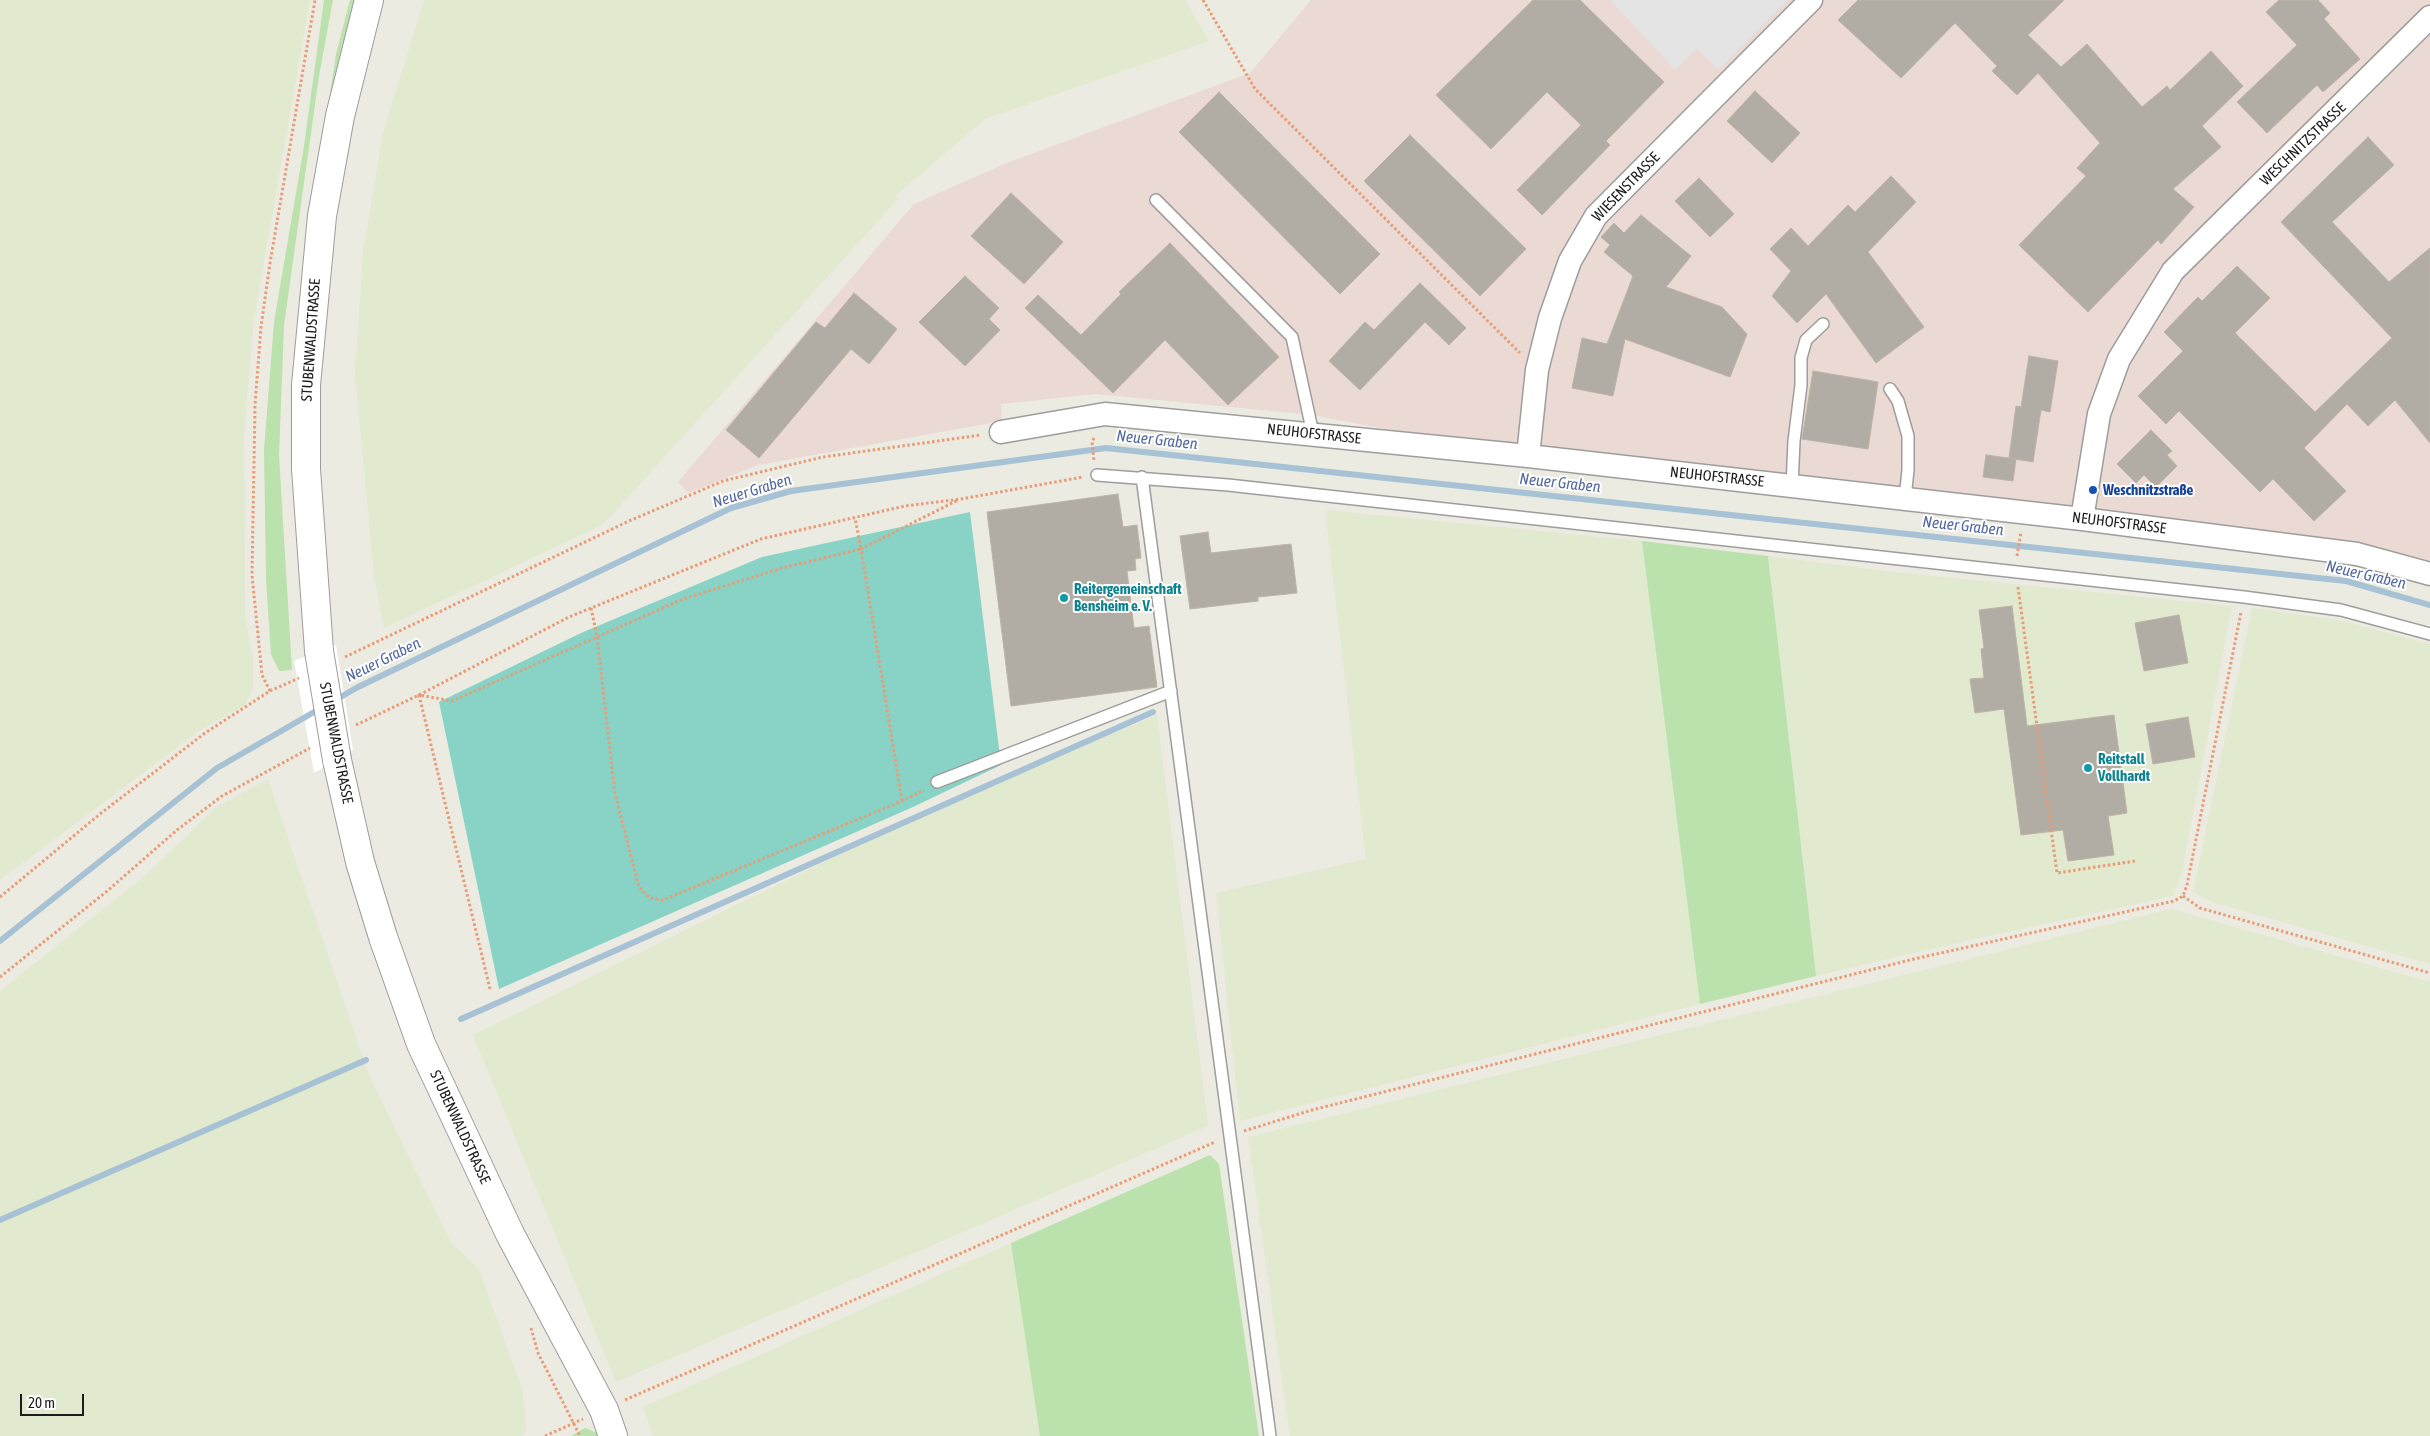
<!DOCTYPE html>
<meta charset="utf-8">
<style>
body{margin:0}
#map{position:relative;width:2430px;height:1436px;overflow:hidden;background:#ecebe2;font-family:"Asap Condensed",sans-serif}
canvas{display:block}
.scale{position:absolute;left:20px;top:1394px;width:64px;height:22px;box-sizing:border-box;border:2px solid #1c1c1c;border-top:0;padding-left:6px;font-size:15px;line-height:18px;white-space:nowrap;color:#1c1c1c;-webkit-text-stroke:4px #fff;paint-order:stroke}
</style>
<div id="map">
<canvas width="2430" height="1436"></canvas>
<div class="scale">20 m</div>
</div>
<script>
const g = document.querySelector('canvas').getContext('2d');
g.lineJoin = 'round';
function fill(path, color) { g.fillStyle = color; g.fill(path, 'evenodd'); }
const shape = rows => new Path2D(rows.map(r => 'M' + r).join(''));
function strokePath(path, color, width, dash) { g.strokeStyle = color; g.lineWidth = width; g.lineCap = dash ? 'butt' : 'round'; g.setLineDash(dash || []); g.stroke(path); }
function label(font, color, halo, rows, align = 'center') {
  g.font = font + ' "Asap Condensed",sans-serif'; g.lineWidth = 4; g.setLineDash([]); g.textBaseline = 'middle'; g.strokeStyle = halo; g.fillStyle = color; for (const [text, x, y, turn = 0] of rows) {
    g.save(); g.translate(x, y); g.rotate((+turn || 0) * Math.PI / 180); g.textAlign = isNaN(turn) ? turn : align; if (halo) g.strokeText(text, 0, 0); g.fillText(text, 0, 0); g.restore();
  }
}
fill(shape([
 [1311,0,2430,0,2430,564,1512,454,1313,415,1095,394,1001,404,1002,421,758,465,688,493,678,482,914,204,1004,164,1250,73]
]), '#ebd9d3');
fill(shape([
 [0,0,310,0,254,319,244,432,245,617,253,656,253,688,245,705,199,731,0,880],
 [424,0,1185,0,1209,41,985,119,895,196,898,199,611,516,600,526,384,628,374,576,355,373,363,253,383,133],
 [1325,510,1642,541,1700,1004,1240,1121,1216,893,1366,859],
 [1768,556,1894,572,2232,606,2182,872,2173,896,1935,948,1816,976],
 [2252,608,2339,620,2430,644,2430,964,2212,902,2193,892],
 [1157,715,1208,1126,616,1382,473,1035,917,816],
 [268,779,369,1075,451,1243,479,1269,523,1392,526,1431,521,1436,0,1436,0,991,146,875,216,807],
 [2171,909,2430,982,2430,1436,1290,1436,1248,1137],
 [1011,1243,1040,1436,653,1436,643,1407]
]), '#e1e9cf');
fill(shape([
 [324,0,333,0,319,76,284,325,279,455,292,670,279,671,271,654,266,579,264,450,274,322,304,146],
 [350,0,357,0,326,120,336,54],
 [1642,541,1768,556,1816,976,1700,1004],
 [1210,1155,1219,1164,1259,1436,1040,1436,1011,1243],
 [585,1428,602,1435,602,1436,571,1436]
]), '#bbe1ad');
fill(shape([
 [970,512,1001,765,913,807,499,989,439,702,581,633,762,557]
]), '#88d3c6');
fill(shape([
 [1610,0,1787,0,1718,70,1697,49,1675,70]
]), '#e4e4e4');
fill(shape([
 [336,645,353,750,314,773,294,661]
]), '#fff');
strokePath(shape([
 [334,701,356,688,731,508,791,491,1106,448,2346,581,2430,605],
 [0,941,217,768,321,708],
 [461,1019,1153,712],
 [0,1220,366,1060]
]), '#a7c1d5', 6);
const building = shape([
 [1533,0,1580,0,1664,82,1606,141,1610,145,1542,215,1517,190,1581,125,1547,92,1491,149,1436,95,1533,0],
 [1858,0,2064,0,2028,35,2061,67,2087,44,2142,107,2167,86,2170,90,2211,51,2243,86,2202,126,2221,147,2173,189,2194,207,2161,244,2158,240,2088,312,2019,245,2086,176,2077,168,2100,143,2038,73,2017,95,1992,71,1997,66,1955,23,1901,78,1838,20,1858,0],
 [2279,0,2318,0,2330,13,2324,19,2360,59,2323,92,2317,85,2267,133,2237,102,2297,45,2266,12,2279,0],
 [1755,91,1800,133,1772,163,1727,121,1755,91],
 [1219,92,1380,254,1340,294,1179,132,1219,92],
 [1410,135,1526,249,1480,296,1364,181,1410,135],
 [2368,137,2394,165,2332,222,2389,282,2430,248,2430,443,2395,400,2368,426,2347,404,2304,448,2346,491,2314,521,2273,479,2260,492,2179,411,2166,424,2138,396,2183,351,2164,332,2198,297,2202,301,2237,266,2270,298,2235,333,2315,412,2392,338,2281,222,2368,137],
 [1891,176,1916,202,1868,252,1924,327,1876,363,1826,294,1797,323,1772,296,1791,271,1770,249,1791,228,1808,246,1848,205,1855,212,1891,176],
 [1699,178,1734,214,1710,237,1675,201,1699,178],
 [1011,193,1063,242,1024,284,971,236,1011,193],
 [1641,215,1691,256,1666,287,1722,307,1747,334,1730,377,1625,339,1613,396,1572,388,1582,338,1607,344,1633,276,1604,252,1610,245,1601,237,1614,223,1624,233,1641,215],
 [1170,243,1279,357,1228,405,1165,340,1113,393,1025,308,1038,295,1081,335,1121,294,1119,292,1170,243],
 [965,276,999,308,989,319,1000,330,965,366,919,322,965,276],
 [1420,283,1466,328,1449,345,1425,322,1360,390,1329,361,1365,322,1374,330,1420,283],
 [854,293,897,329,869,364,851,349,759,458,726,430,816,322,825,328,854,293],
 [2029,356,2058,361,2050,412,2041,410,2033,462,2009,458,2016,406,2021,407,2029,356],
 [1813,371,1878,382,1868,449,1802,439,1813,371],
 [2151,430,2172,451,2167,455,2177,466,2156,487,2144,475,2136,483,2117,464,2151,430],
 [1986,455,2016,459,2013,481,1983,477,1986,455],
 [1118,494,1123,527,1137,525,1141,558,1135,559,1136,570,1127,571,1134,628,1149,626,1157,687,1011,706,987,512,1118,494],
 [1208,532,1211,553,1291,544,1297,593,1258,597,1258,601,1190,609,1180,536,1208,532],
 [2012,606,2027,726,2114,715,2127,813,2108,816,2114,855,2068,861,2063,830,2021,835,2004,709,1975,713,1970,679,1984,678,1981,649,1984,648,1979,610,2012,606],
 [2179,615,2188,663,2144,671,2135,623,2179,615],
 [2188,717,2195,757,2153,764,2146,724,2188,717]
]);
fill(building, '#b1ada5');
strokePath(building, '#bcb4a6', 1);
const service = shape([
 [1156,200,1292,337,1313,434],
 [1890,389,1898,401,1908,436,1908,470,1905,498],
 [1097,475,1228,485,2244,597,2341,610,2430,634],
 [1142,477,1270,1436],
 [1792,486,1794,441,1801,385,1801,358,1806,340,1823,324],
 [937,782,1171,691]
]);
const minor = shape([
 [1001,432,1105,414,1528,456,2082,519,2357,554,2430,574],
 [1528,456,1537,370,1550,318,1570,261,1596,216,1811,0],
 [2082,519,2099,414,2119,359,2173,271,2430,17]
]);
const tertiary = shape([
 [319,651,306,469,306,385,322,216,340,116,369,0],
 [337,760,360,862,383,937,421,1044,510,1234,604,1410,613,1436]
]);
strokePath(service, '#9d9d9d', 14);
strokePath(minor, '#9d9d9d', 25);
strokePath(tertiary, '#9d9d9d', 30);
strokePath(shape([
 [1203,0,1255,89,1520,353],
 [1094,438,1092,442,1094,461],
 [2017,556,2021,532],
 [2018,587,2057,873,2135,861],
 [591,608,597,636,615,794,639,887,650,898,663,900,902,801,924,790],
 [345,657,629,521,723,481,823,457,981,435],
 [270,691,262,675,252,575,255,405,261,327,270,263,315,0],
 [356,725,419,695,569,617,761,539,905,506,961,499,1083,477],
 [902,801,861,549,958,500],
 [2183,896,2200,908,2430,973],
 [0,897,100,814,205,733,270,691,299,678],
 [0,977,106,892,177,830,222,796,310,748],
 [490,989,419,695,452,701,683,599,782,568,861,549,855,518],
 [1244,1131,1312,1110,1914,959,2174,901,2183,896,2187,885,2241,612],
 [531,1328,538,1353,580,1436],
 [625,1400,1215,1142],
 [545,1436,583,1419]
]), '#e99b76', 3, [2.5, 2.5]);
strokePath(service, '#fff', 11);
strokePath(minor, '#fff', 22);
strokePath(tertiary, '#fff', 28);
const tertiaryBridge = shape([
 [319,651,337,760]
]);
strokePath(tertiaryBridge, '#9d9d9d', 30, []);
strokePath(tertiaryBridge, '#fff', 28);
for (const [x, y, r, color] of [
 [2093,490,5,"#1a4fb4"],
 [1064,598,5,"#0f9aa8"],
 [2088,768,5,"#0f9aa8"]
]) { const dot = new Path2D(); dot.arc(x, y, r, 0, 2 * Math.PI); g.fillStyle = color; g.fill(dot); strokePath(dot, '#fff', 2); }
label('15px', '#1c1c1c', '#fff', [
 ["WESCHNITZSTRASSE",2303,144,-44],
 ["WIESENSTRASSE",1626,187,-46],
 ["STUBENWALDSTRASSE",311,340,-86],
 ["NEUHOFSTRASSE",1314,434,6],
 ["NEUHOFSTRASSE",1717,477,6],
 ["NEUHOFSTRASSE",2119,523,7],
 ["STUBENWALDSTRASSE",336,743,79],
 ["STUBENWALDSTRASSE",460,1127,65]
]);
label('bold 15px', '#164399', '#fff', [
 ["Weschnitzstraße",2103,490]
], 'left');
label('bold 15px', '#0d838f', '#fff', [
 ["Reitergemeinschaft",1074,589],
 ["Bensheim e. V.",1074,606],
 ["Reitstall",2098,759],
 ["Vollhardt",2098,776]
], 'left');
label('italic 16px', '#5369a0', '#fff', [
 ["Neuer Graben",1157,440,6],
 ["Neuer Graben",1560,483,6],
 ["Neuer Graben",752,491,-17],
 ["Neuer Graben",1963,526,6],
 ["Neuer Graben",2366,575,13],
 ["Neuer Graben",383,660,-26]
]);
</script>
